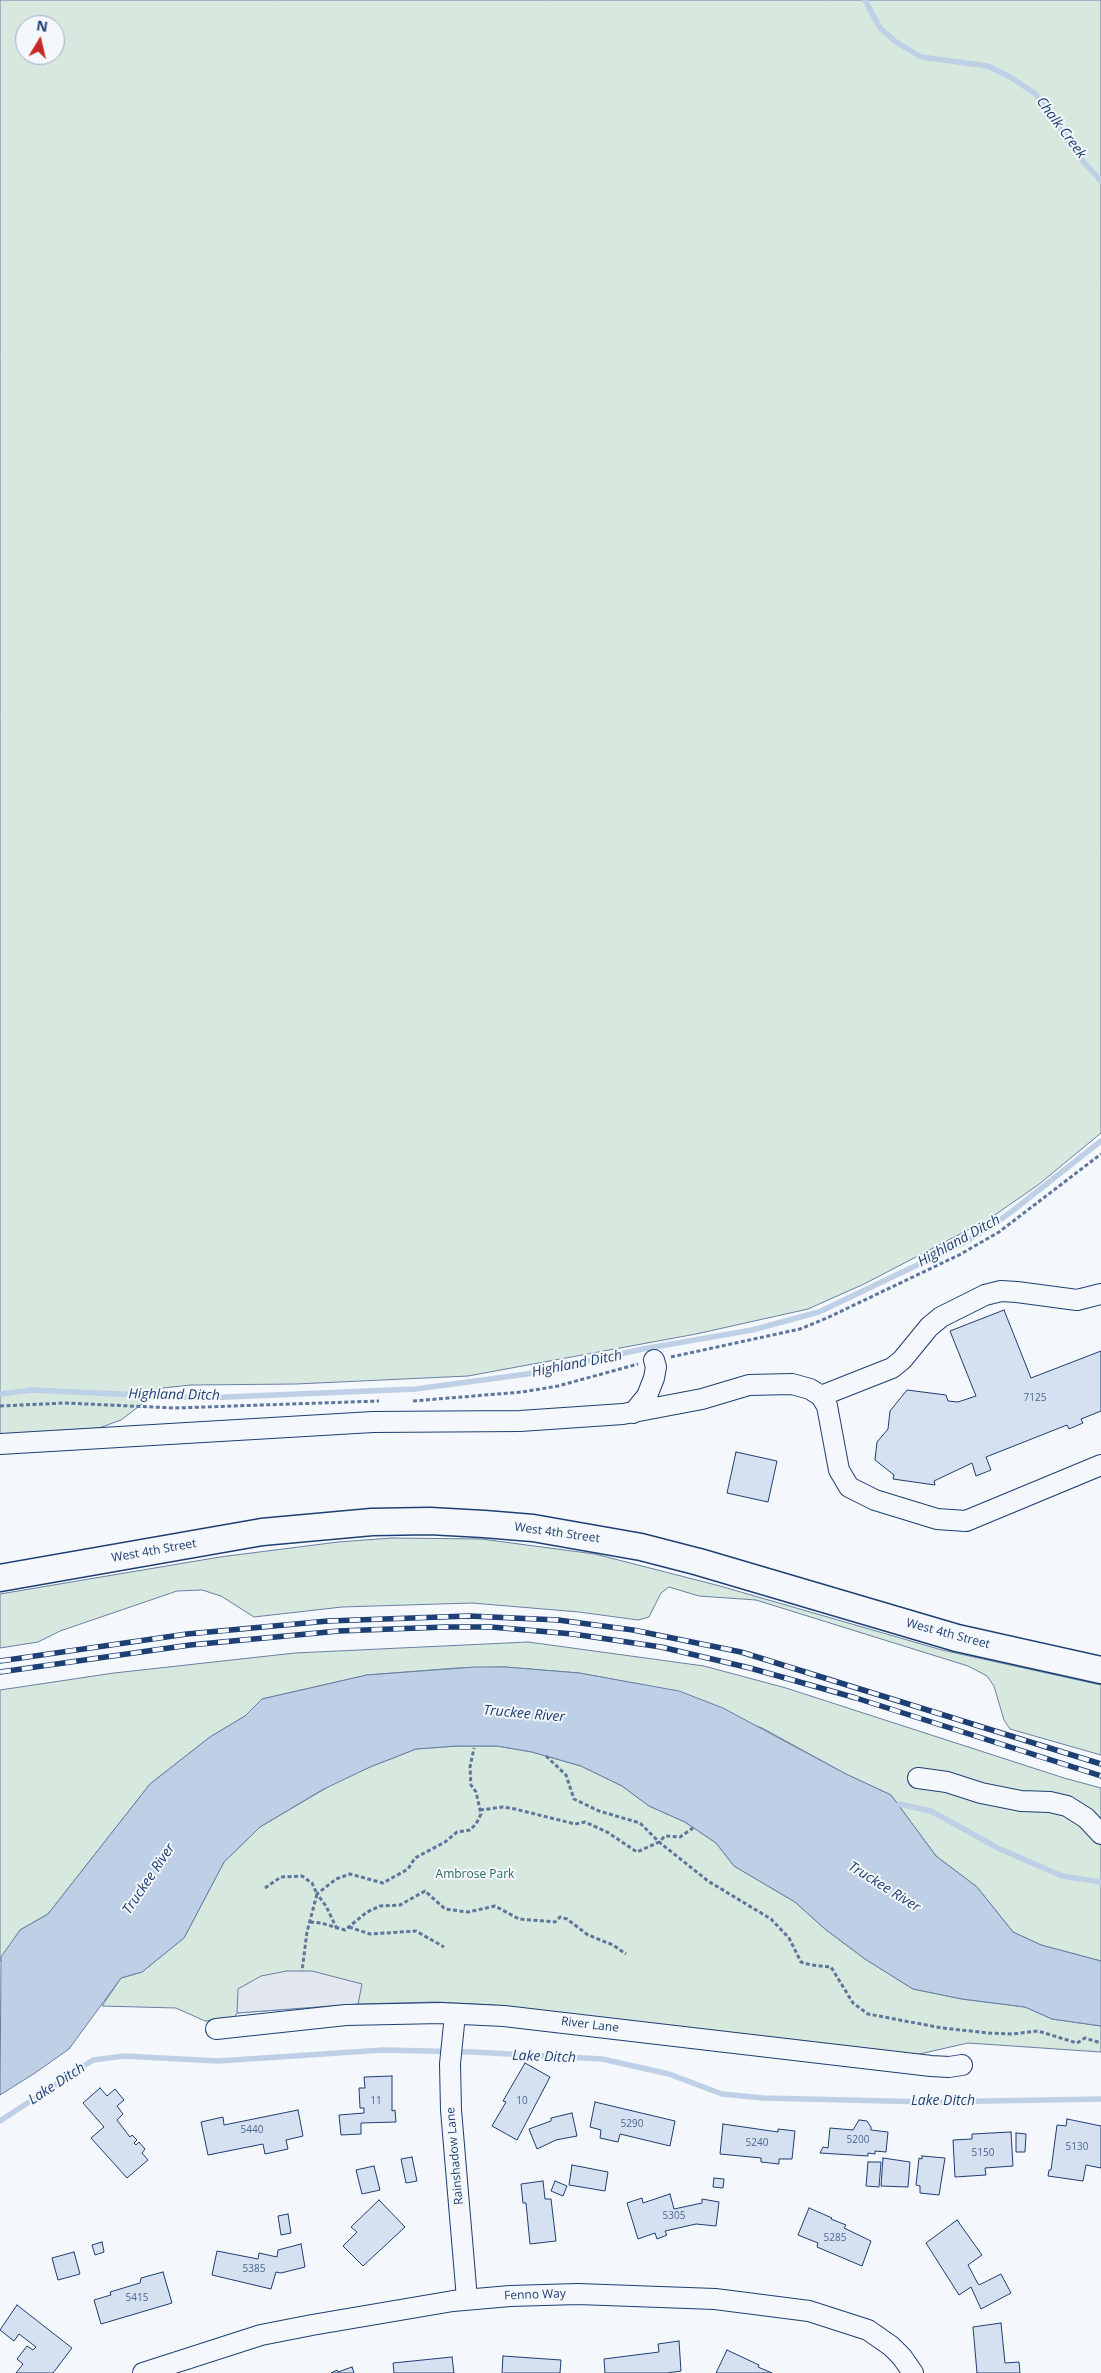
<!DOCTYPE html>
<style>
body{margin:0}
#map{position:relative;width:1101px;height:2373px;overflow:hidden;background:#f4f7fb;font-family:"Open Sans",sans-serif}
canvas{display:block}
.north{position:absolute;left:15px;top:15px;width:50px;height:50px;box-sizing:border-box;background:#f4f7fb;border:1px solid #9eadc5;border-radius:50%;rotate:9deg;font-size:14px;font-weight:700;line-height:20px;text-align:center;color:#1d3f73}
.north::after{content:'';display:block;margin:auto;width:18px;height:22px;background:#c62828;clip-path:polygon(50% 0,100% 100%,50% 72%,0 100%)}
</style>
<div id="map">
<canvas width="1101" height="2373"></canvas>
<div class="north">N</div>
</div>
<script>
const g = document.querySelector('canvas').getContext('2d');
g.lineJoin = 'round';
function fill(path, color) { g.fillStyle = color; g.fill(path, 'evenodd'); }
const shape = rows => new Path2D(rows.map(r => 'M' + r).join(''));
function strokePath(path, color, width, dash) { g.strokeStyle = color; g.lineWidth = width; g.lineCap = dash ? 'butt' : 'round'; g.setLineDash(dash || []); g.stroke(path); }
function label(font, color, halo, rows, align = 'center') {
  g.font = font + ' "Open Sans",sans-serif'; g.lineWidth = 4; g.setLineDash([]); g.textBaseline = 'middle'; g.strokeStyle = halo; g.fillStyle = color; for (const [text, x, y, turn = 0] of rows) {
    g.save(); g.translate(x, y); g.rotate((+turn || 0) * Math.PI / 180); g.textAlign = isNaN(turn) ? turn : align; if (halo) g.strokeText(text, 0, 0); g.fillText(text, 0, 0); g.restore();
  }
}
const green = shape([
 [0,0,1101,0,1101,1133,1038,1185,989,1219,864,1284,808,1309,696,1334,468,1376,296,1384,191,1385,163,1388,121,1420,99,1428,0,1435,0,0],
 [25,25,55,25,55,55,25,55,25,25],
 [392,1538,481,1539,595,1554,720,1586,942,1650,1101,1685,1101,1755,1010,1729,1004,1720,994,1686,987,1676,968,1666,756,1600,699,1596,669,1587,661,1593,649,1617,638,1620,579,1612,472,1603,342,1607,254,1617,221,1596,202,1590,177,1591,60,1631,38,1642,0,1648,0,1594,220,1557,338,1542,392,1538],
 [528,1642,704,1666,786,1688,1064,1778,1101,1788,1101,1961,1041,1945,1013,1932,977,1887,936,1856,891,1795,846,1774,762,1728,644,1685,579,1673,505,1667,457,1668,367,1675,262,1699,245,1716,210,1737,150,1784,48,1914,20,1930,0,1961,0,1690,114,1673,295,1653,528,1642],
 [457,1746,497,1746,532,1752,581,1766,622,1786,649,1806,685,1822,716,1843,734,1866,795,1902,825,1929,865,1959,913,1989,962,1999,1025,2007,1052,2019,1101,2026,1101,2052,968,2043,915,2055,495,2005,436,2002,358,2004,237,2013,234,2018,205,2021,176,2008,102,2006,121,1978,142,1972,184,1938,224,1862,260,1827,338,1781,370,1767,416,1749,457,1746]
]);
fill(green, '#d7e8df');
strokePath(green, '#687fa3', 1);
const parking = shape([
 [287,1971,312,1971,362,1984,358,2004,237,2013,238,1989,261,1976,287,1971]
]);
fill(parking, '#e3e8f0');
strokePath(parking, '#687fa3', 1);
const water = shape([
 [475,1667,505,1667,579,1673,679,1691,723,1708,846,1774,891,1795,936,1856,977,1887,1013,1932,1041,1945,1101,1961,1101,2026,1052,2019,1025,2007,962,1999,913,1989,865,1959,825,1929,795,1902,734,1866,716,1843,685,1822,649,1806,622,1786,581,1766,532,1752,497,1746,456,1746,416,1749,370,1767,322,1790,260,1827,224,1862,184,1938,142,1972,121,1978,69,2049,35,2073,0,2095,1,1957,20,1930,48,1914,150,1784,210,1737,245,1716,262,1699,367,1675,475,1667]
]);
fill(water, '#bed0e5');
strokePath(water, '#687fa3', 1);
strokePath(shape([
 [865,0,880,28,896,42,921,57,988,66,1012,78,1034,93,1045,105,1082,160,1101,181],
 [0,1394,32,1390,203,1398,416,1389,527,1374,643,1349,752,1330,819,1312,961,1244,987,1229,1011,1212,1101,1141],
 [899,1804,931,1811,998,1848,1062,1876,1101,1882],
 [0,2121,93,2060,124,2056,218,2061,383,2050,473,2052,602,2059,669,2074,722,2094,763,2098,930,2102,1101,2099]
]), '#bed0e5', 5.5);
const building = shape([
 [1004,1310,1031,1378,1101,1351,1101,1411,1081,1419,1083,1423,1069,1429,1067,1425,986,1457,991,1470,976,1476,972,1463,934,1481,935,1485,893,1479,894,1475,875,1460,877,1442,888,1429,890,1411,907,1390,946,1395,948,1401,958,1402,976,1396,950,1331,1004,1310],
 [736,1452,777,1461,768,1502,727,1493,736,1452],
 [525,2063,550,2077,517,2140,492,2126,506,2102,503,2101,525,2063],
 [392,2076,392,2111,395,2110,396,2122,361,2123,361,2134,341,2135,339,2115,364,2113,364,2108,360,2108,359,2088,365,2088,364,2077,392,2076],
 [100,2088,107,2096,115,2089,124,2100,117,2106,123,2114,117,2120,130,2137,132,2135,137,2140,134,2143,136,2145,139,2142,145,2149,142,2153,148,2160,127,2178,91,2138,104,2127,83,2103,100,2088],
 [595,2102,675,2121,670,2146,620,2134,618,2142,600,2138,601,2130,590,2127,595,2102],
 [298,2110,303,2136,286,2140,288,2149,265,2154,263,2144,208,2155,201,2122,223,2117,224,2125,298,2110],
 [572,2113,577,2136,556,2140,537,2149,529,2129,551,2121,551,2118,572,2113],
 [1067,2119,1101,2126,1101,2168,1086,2165,1083,2181,1048,2176,1049,2170,1051,2170,1057,2125,1066,2126,1067,2119],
 [859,2120,867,2121,871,2127,871,2130,888,2132,886,2152,875,2151,875,2154,868,2153,868,2156,820,2153,823,2147,828,2148,830,2128,853,2130,859,2120],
 [723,2124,778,2132,778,2129,795,2131,792,2159,779,2159,779,2164,761,2162,761,2158,720,2154,723,2124],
 [1011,2132,1013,2166,985,2168,986,2175,955,2177,953,2140,972,2139,972,2134,1011,2132],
 [1016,2133,1026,2134,1025,2152,1016,2152,1016,2133],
 [922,2156,945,2158,939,2195,920,2193,920,2186,916,2185,919,2158,922,2159,922,2156],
 [412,2157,417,2181,406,2183,401,2159,412,2157],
 [883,2158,910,2162,908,2187,881,2186,883,2158],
 [868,2162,881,2162,879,2187,866,2186,868,2162],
 [572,2165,608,2172,605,2191,569,2185,572,2165],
 [374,2166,380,2190,362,2194,356,2170,374,2166],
 [714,2178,724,2179,723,2188,713,2187,714,2178],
 [543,2181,545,2199,551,2199,556,2241,530,2244,526,2203,523,2203,521,2184,543,2181],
 [555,2181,567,2186,563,2196,551,2191,555,2181],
 [670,2194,674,2209,702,2203,702,2199,719,2202,716,2226,696,2224,665,2231,667,2235,657,2239,655,2233,638,2239,627,2203,642,2198,643,2203,670,2194],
 [379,2200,405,2227,363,2266,343,2246,357,2232,351,2227,379,2200],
 [809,2208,832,2218,831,2219,846,2225,844,2228,871,2241,862,2266,817,2247,818,2243,798,2235,809,2208],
 [288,2214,291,2233,281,2235,278,2216,288,2214],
 [957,2220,982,2255,968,2265,977,2282,979,2285,1001,2274,1011,2293,981,2309,971,2287,959,2295,926,2243,957,2220],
 [102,2242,104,2252,95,2255,92,2245,102,2242],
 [301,2244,305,2267,281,2273,276,2272,271,2289,212,2275,217,2251,258,2259,259,2253,277,2257,278,2250,301,2244],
 [74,2252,80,2274,58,2280,52,2258,74,2252],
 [163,2272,172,2303,101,2324,94,2300,111,2295,110,2292,140,2283,141,2278,163,2272],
 [17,2305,72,2348,53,2373,16,2373,23,2364,17,2359,27,2346,33,2350,36,2347,19,2334,14,2341,0,2330,17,2305],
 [1001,2323,1005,2363,1019,2362,1020,2373,977,2373,973,2327,1001,2323],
 [679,2341,681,2371,667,2373,605,2373,604,2359,659,2352,658,2344,679,2341],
 [727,2350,759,2365,758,2367,772,2373,716,2373,727,2350],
 [503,2356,561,2360,560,2373,502,2373,503,2356],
 [452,2357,454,2373,394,2373,393,2363,452,2357],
 [352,2367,354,2373,331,2373,337,2370,338,2372,352,2367]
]);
fill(building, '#d5e0f0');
strokePath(building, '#1d3f73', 1);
const minor = shape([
 [821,1396,892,1368,902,1360,929,1327,941,1317,985,1295,1001,1291,1017,1292,1077,1300,1101,1294],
 [633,1413,647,1396,654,1378,656,1367,654,1360],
 [0,1444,373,1422,520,1421,623,1414,702,1399,749,1385,792,1384,810,1389,821,1396,827,1406,839,1470,849,1487,875,1500,937,1519,966,1521,1101,1465],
 [918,1778,947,1782,981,1793,1021,1801,1050,1802,1067,1806,1086,1818,1101,1834],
 [455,2014,450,2064,451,2110,467,2299],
 [216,2029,346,2015,441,2013,504,2016,931,2066,949,2067,962,2065],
 [143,2373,261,2335,312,2325,453,2301,510,2296,578,2294,715,2299,809,2311,868,2330,891,2346,902,2357,913,2373]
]);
const major = shape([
 [0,1578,262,1532,372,1522,430,1521,484,1524,533,1528,641,1547,699,1562,957,1638,1101,1670]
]);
strokePath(minor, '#1d3f73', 22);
strokePath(major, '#1d3f73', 29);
strokePath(shape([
 [671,1357,800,1329,829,1317,959,1255,999,1232,1101,1154],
 [413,1401,522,1392,558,1386,638,1364],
 [0,1406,65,1403,175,1408,379,1401],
 [546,1756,566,1775,574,1799,599,1811,640,1823,659,1842,708,1881,771,1919,789,1938,801,1962,811,1965,831,1967,853,2003,868,2014,942,2028,989,2033,1013,2034,1038,2031,1077,2043,1085,2038,1101,2043],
 [480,1810,503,1807,515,1809,575,1824,585,1822,607,1832,637,1852,659,1842,665,1836,680,1837,693,1828],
 [265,1888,281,1877,302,1876,312,1883,317,1894,307,1932,302,1971],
 [310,1922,321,1923,345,1930,367,1912,380,1906,400,1905,425,1891,445,1909,468,1912,495,1906,519,1919,555,1922,560,1917,567,1919,588,1935,613,1945,626,1954],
 [349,1927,370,1934,416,1931,444,1947],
 [337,1929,326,1906,317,1894,336,1879,350,1874,383,1883,408,1869,415,1858,445,1842,457,1832,470,1830,476,1824,481,1814,476,1792,471,1785,470,1767,474,1748]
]), '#5e769c', 3, [4, 2.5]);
strokePath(minor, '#f4f7fb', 20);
strokePath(major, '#f4f7fb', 26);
const rail = shape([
 [0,1661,187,1634,328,1621,469,1616,558,1620,633,1630,741,1652,1101,1764],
 [0,1672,190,1645,339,1631,445,1627,491,1627,573,1634,661,1647,750,1668,856,1698,1101,1776]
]);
strokePath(rail, '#1d3f73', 5.5);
strokePath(rail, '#f4f7fb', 4, [11]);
label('10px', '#4b6792', null, [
 ["7125",1035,1398],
 ["11",376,2101],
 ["10",522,2101],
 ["5290",632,2124],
 ["5440",252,2130],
 ["5200",858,2140],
 ["5240",757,2143],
 ["5130",1077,2147],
 ["5150",983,2153],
 ["5305",674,2216],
 ["5285",835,2238],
 ["5385",254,2269],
 ["5415",137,2298]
]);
label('12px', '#1d3f73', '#f4f7fb', [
 ["West 4th Street",557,1533,8],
 ["West 4th Street",154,1551,-10],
 ["West 4th Street",948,1634,15],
 ["River Lane",590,2025,7],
 ["Rainshadow Lane",455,2156,-95],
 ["Fenno Way",535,2295,-2]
]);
label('12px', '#2c6c60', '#f4f7fb', [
 ["Ambrose Park",475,1875]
]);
label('italic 14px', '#1d3f73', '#f4f7fb', [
 ["Chalk Creek",1061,128,53],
 ["Highland Ditch",959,1241,-29],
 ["Highland Ditch",577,1364,-11],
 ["Highland Ditch",174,1395,1],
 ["Truckee River",524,1714,5],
 ["Truckee River",149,1879,-56],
 ["Truckee River",884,1887,32],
 ["Lake Ditch",544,2057,2],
 ["Lake Ditch",57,2084,-33],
 ["Lake Ditch",943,2101]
]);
</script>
